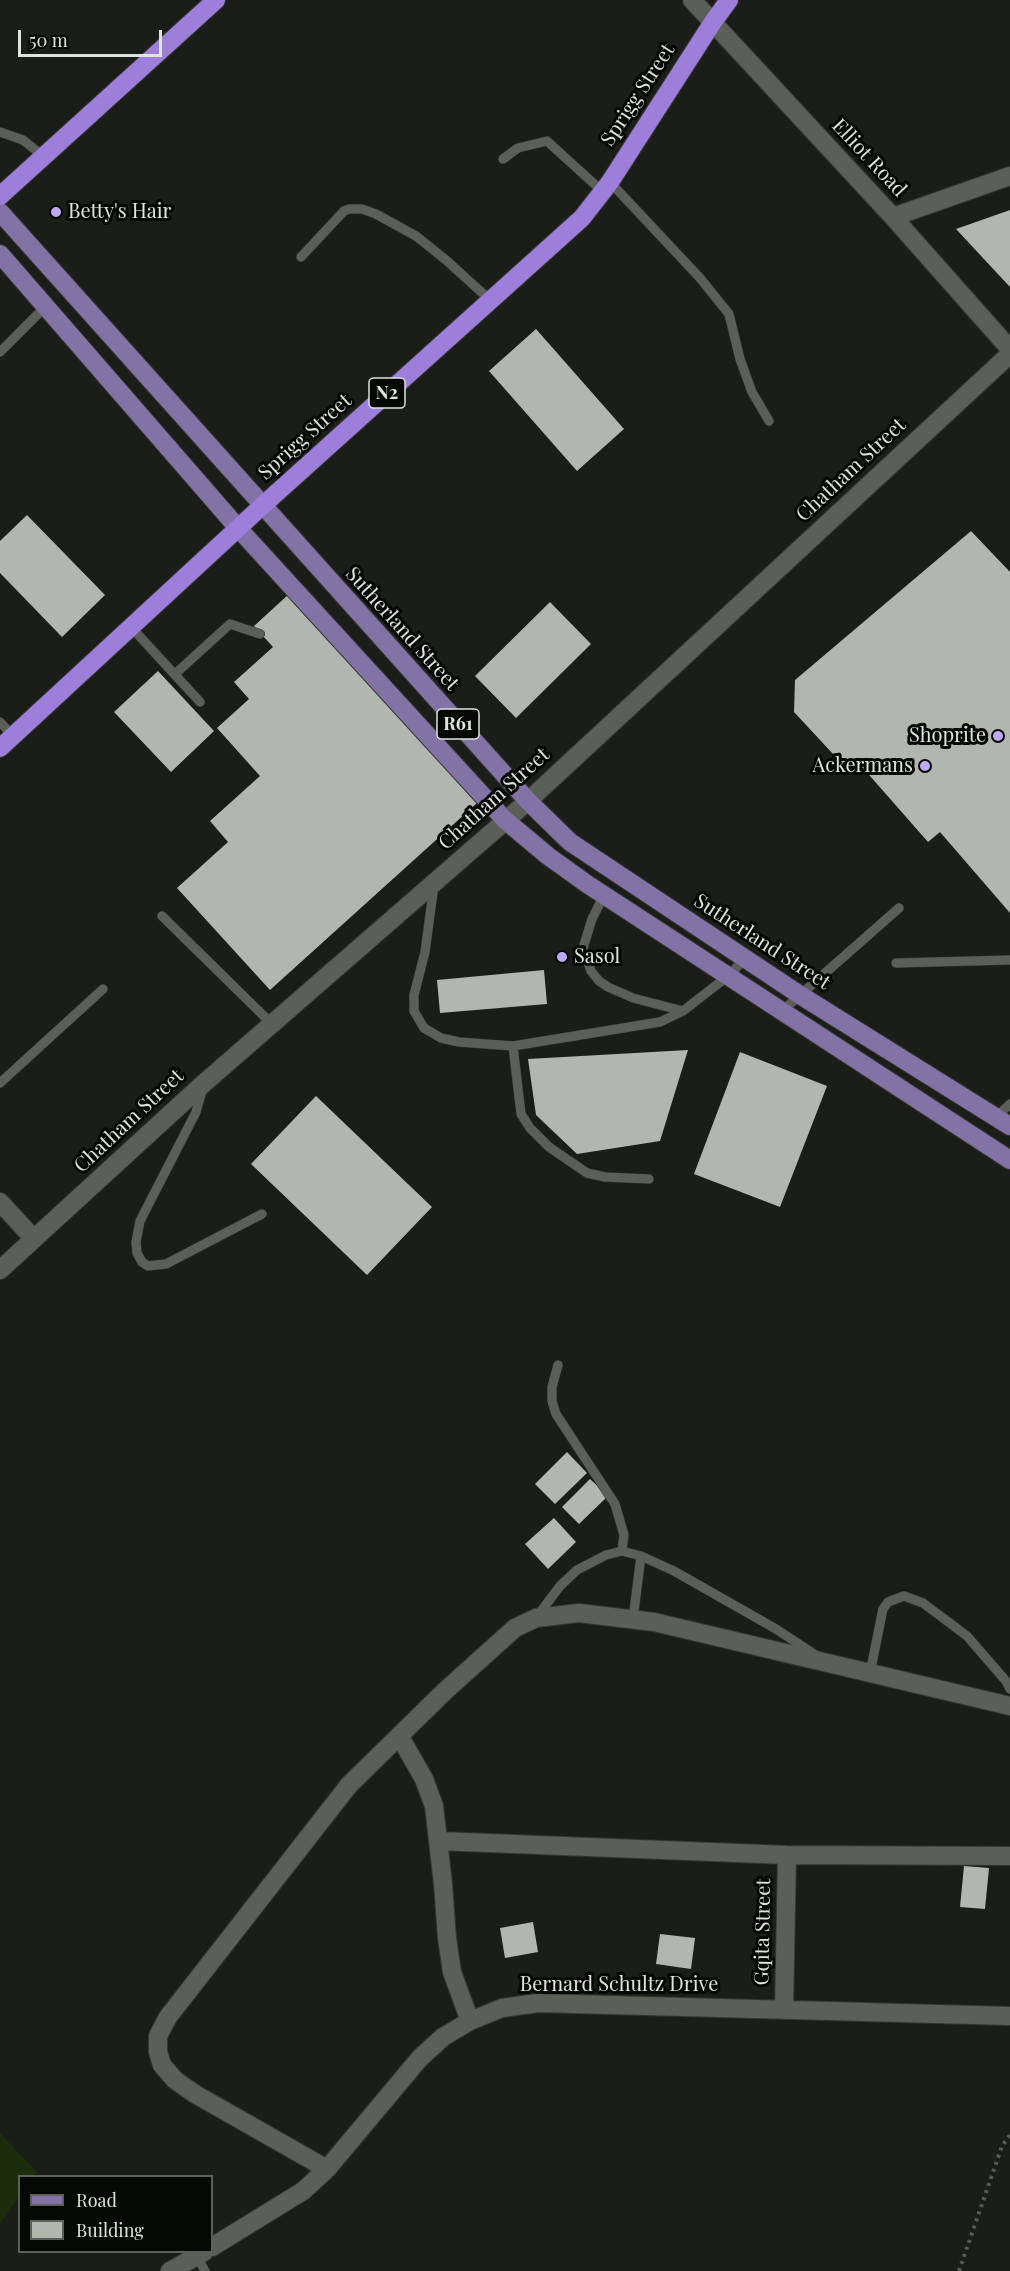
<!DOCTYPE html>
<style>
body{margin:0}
#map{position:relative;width:1010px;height:2271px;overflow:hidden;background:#1b1e18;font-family:"Playfair Display",serif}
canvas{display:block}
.legend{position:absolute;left:18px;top:2175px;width:195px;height:78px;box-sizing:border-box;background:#060806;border:2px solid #5d5f5c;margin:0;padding:8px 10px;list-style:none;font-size:18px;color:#dfe2de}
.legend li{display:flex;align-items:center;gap:12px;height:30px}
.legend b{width:30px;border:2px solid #5d5f5c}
.scale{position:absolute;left:18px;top:30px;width:144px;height:27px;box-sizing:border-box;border:3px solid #dfe2de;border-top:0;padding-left:8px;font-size:18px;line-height:21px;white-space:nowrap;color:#dfe2de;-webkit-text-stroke:4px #060806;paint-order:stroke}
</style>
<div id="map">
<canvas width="1010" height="2271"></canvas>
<ul class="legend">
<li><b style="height:8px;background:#8272a6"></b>Road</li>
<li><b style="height:16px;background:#b1b7ae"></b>Building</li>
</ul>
<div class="scale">50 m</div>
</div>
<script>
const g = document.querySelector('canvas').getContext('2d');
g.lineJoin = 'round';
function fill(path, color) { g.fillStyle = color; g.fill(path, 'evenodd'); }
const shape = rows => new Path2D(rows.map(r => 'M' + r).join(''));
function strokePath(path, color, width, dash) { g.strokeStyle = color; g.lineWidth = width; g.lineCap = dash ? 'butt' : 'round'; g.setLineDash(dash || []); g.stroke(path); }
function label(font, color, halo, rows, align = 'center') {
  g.font = font + ' "Playfair Display",serif'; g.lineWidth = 6; g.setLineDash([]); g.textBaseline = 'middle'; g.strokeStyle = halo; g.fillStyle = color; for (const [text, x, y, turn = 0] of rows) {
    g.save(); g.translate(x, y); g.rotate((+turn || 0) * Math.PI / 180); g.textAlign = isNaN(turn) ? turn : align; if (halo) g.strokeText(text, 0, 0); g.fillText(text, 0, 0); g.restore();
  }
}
fill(shape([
 [0,2133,37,2172,34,2176,20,2176,19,2196,0,2224]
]), '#1b2d0b');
fill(shape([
 [1010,210,1010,287,956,229],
 [536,329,624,429,577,471,489,371],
 [27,515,105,595,62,637,0,573,0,541],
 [971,531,1010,572,1010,913,940,832,928,842,863,768,847,769,794,712,795,680],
 [289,594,477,803,270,990,177,888,228,842,210,821,260,776,217,728,249,699,234,682,273,647,254,626],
 [550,602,591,644,516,718,475,676],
 [158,671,214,731,171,772,114,712],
 [544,970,547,1004,440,1013,437,980],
 [688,1050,660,1141,577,1154,536,1115,528,1059],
 [740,1052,827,1086,780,1207,694,1174],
 [316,1096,432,1207,367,1275,251,1164],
 [567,1452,587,1473,555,1504,535,1484],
 [590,1479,608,1496,579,1524,562,1507],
 [554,1518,576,1542,548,1569,525,1544],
 [964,1866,989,1868,985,1909,960,1907],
 [533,1922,538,1952,505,1958,500,1928],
 [660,1934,695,1938,691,1969,656,1964]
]), '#b1b7ae');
const lane = shape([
 [0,132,23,140,43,156],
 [503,159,518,148,547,141,602,191],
 [610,182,700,278,729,314,740,359,752,392,769,421],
 [301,257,344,211,349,209,362,209,376,214,416,236,446,260,490,300],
 [0,352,45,307],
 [131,627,200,702],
 [175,674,230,624,260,634],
 [0,722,13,736],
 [434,885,425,952,414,995,414,1011,424,1028,441,1038,459,1042,513,1046],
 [604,895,592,919,583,948,591,971,599,981,608,987,633,998,683,1011],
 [162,916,272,1024],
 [896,963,1010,960],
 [782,1011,899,908],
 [0,1083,103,989],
 [203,1087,196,1112,140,1221,136,1242,137,1253,142,1262,148,1266,166,1264,262,1214],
 [996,1117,1010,1104],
 [649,1179,605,1177,587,1173,549,1147,530,1128,521,1114,513,1046,660,1022,683,1011,728,976,745,959],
 [558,1365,552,1387,552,1401,556,1414,615,1504,624,1535,622,1551],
 [536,1618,560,1586,577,1570,606,1555,622,1551,641,1556,674,1571,776,1629,814,1654],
 [633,1619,641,1556],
 [870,1673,883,1609,888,1602,904,1596,923,1603,967,1636,1006,1681,1010,1689],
 [197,2256,205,2271]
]);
const street = shape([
 [692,0,893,217,1010,349],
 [893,217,1010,176],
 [0,1202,34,1239],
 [0,1270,203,1084,528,801,1010,354],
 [400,1737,424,1779,434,1806,443,1884,447,1938,452,1972,470,2021],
 [439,1841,787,1855,1010,1856],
 [784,2010,787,1855],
 [327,2169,195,2094,175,2080,162,2065,158,2052,158,2036,168,2017,349,1785,445,1691,515,1628,536,1618,579,1613,654,1622,1010,1706],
 [212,2247,303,2191,327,2169,420,2058,443,2037,470,2021,502,2008,538,2003,1010,2016],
 [170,2271,204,2252]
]);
const primary = shape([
 [0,212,528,801,570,842,800,995,1010,1126],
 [0,254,238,528,505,820,548,856,587,884,1010,1160]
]);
const highway = shape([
 [0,196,216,0],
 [0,748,262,506,582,218,610,182,713,22,729,0]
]);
strokePath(lane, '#363834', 10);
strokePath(street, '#363834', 20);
strokePath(primary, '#363834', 20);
strokePath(highway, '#363834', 20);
strokePath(shape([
 [959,2271,1002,2146,1010,2135]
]), '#585b55', 4, [3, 4.5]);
strokePath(lane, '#5a5f57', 9);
strokePath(street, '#5a5f57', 18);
strokePath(primary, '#8272a6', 18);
strokePath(highway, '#9d7fdb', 18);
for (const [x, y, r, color] of [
 [56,212,6,"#bfa9f4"],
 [998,736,6,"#bfa9f4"],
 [925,766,6,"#bfa9f4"],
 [562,957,6,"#bfa9f4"]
]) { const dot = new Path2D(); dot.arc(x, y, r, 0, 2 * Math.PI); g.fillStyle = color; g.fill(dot); strokePath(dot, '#060806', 2); }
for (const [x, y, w] of [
 [387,393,36],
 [458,724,42]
]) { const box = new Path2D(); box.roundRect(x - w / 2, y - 15, w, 30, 4.5); g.fillStyle = '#060806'; g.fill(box); strokePath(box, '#dfe2de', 1.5); }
label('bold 18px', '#dfe2de', null, [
 ["N2",387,393],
 ["R61",458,724]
]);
label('20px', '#dfe2de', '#060806', [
 ["Sprigg Street",638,95,-57],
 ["Elliot Road",869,158,47],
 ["Sprigg Street",305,437,-42],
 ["Chatham Street",851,470,-43],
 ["Sutherland Street",402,629,48],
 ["Chatham Street",494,799,-42],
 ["Sutherland Street",762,942,33],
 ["Chatham Street",129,1121,-43],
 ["Gqita Street",763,1932,-89],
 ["Bernard Schultz Drive",619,1985]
]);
label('20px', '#dfe2de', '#060806', [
 ["Betty's Hair",68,212],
 ["Shoprite",986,736,"right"],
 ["Ackermans",913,766,"right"],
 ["Sasol",574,957]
], 'left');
</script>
